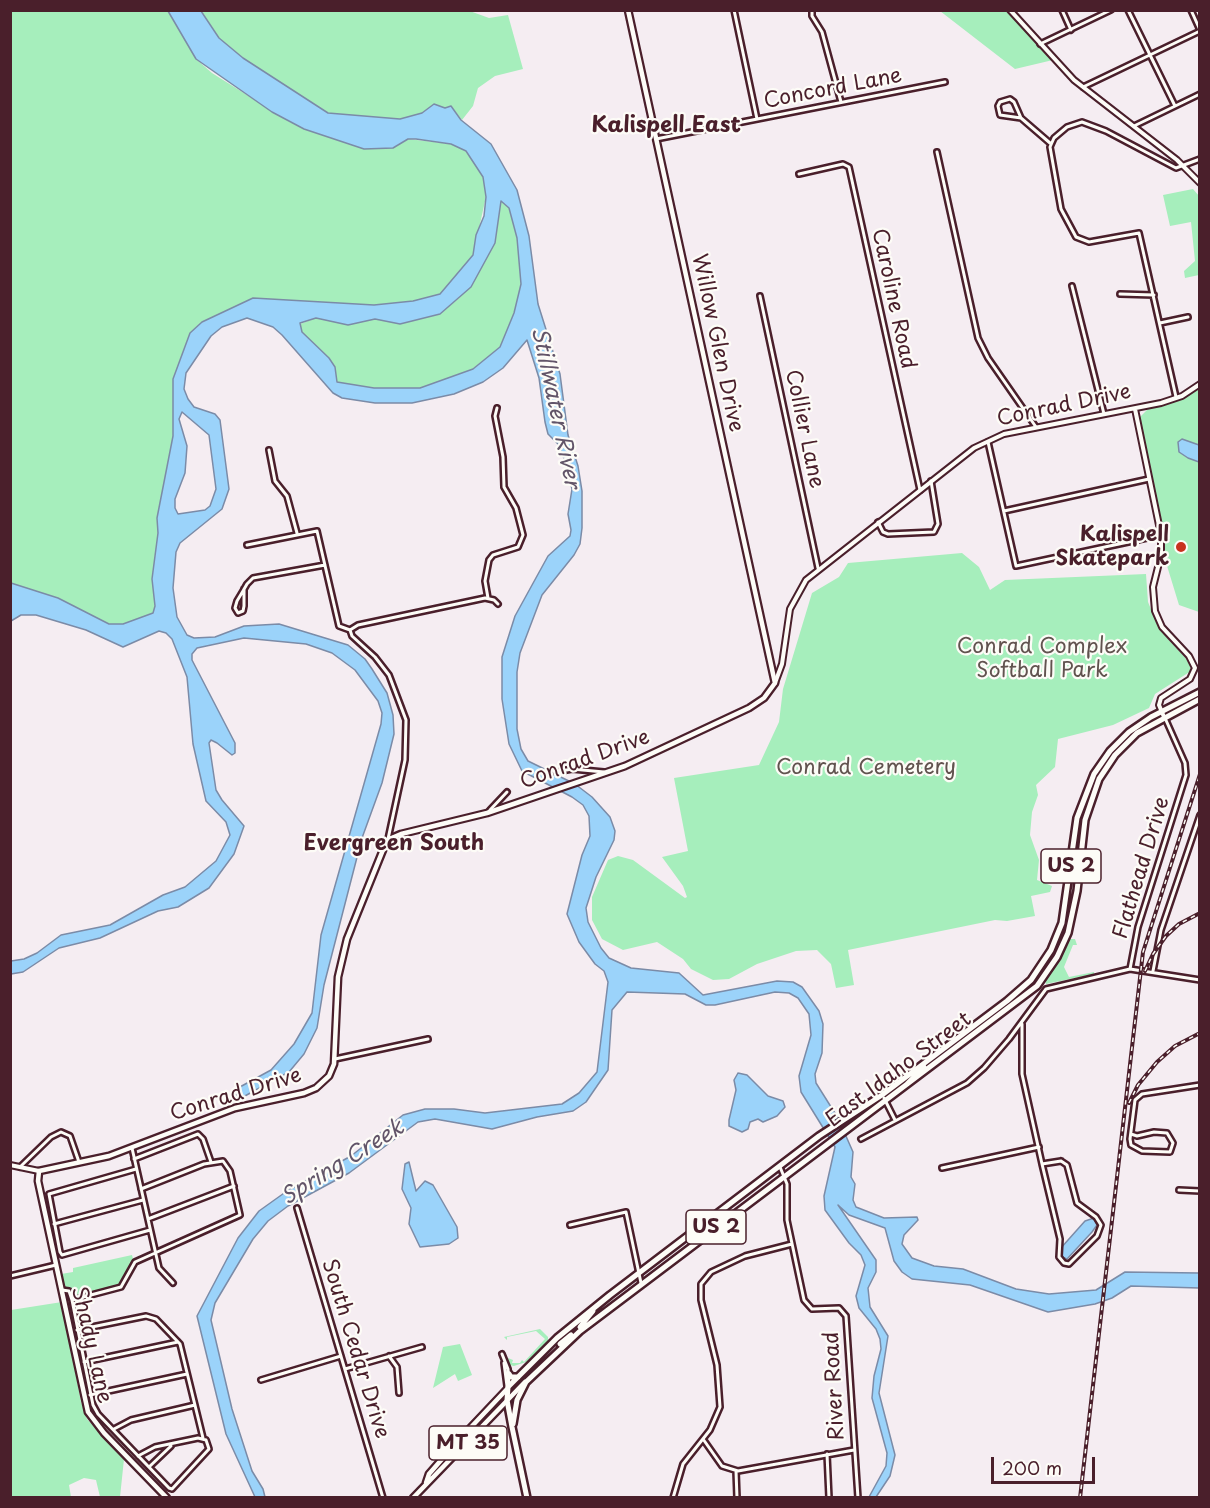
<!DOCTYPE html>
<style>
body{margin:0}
#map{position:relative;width:1210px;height:1508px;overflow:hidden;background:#f5edf2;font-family:"Playpen Sans",sans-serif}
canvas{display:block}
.frame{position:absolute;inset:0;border:12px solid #4a1f2b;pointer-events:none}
.scale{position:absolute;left:991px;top:1457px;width:104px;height:27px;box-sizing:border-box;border:3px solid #4a1f2b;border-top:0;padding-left:8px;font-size:18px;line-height:21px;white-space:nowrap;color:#4a1f2b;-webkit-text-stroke:4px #fdfcf7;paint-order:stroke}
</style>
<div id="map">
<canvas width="1210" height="1508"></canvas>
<div class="frame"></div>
<div class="scale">200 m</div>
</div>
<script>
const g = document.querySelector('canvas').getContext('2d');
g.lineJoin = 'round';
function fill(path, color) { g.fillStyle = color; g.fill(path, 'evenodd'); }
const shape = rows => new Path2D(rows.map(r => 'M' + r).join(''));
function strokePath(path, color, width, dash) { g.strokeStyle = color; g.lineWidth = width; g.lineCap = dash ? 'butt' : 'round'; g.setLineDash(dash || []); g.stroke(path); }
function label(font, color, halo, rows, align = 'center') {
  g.font = font + ' "Playpen Sans",sans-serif'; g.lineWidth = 4.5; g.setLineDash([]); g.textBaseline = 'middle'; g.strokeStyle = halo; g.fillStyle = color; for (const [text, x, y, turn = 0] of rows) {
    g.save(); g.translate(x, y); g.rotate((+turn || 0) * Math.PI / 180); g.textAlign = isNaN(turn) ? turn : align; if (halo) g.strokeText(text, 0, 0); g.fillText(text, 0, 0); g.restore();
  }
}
fill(shape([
 [467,10,489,18,508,15,523,69,495,76,478,88,473,106,462,120,451,106,445,108,434,104,422,113,400,119,328,113,243,58,219,38,201,11],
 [10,11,168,11,196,59,212,73,290,122,364,149,393,148,408,139,451,144,466,151,484,177,486,197,473,255,440,294,413,301,374,305,253,298,202,322,190,333,173,379,173,436,157,518,158,533,152,579,155,606,153,613,123,624,109,624,58,598,11,583],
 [940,11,1007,11,1053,60,1015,69],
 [1193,189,1199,196,1199,275,1185,278,1184,271,1195,261,1191,222,1170,226,1163,195],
 [501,201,509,208,517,238,521,284,514,313,500,347,473,369,420,388,374,388,337,382,335,367,329,358,302,332,300,324,316,318,348,325,375,319,400,324,440,314,459,298,495,243],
 [1199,387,1199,612,1179,605,1164,556,1163,535,1140,417,1148,409,1178,401],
 [962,553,979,567,990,590,1005,580,1146,574,1148,602,1159,629,1190,663,1191,671,1155,694,1149,708,1113,725,1058,739,1055,767,1036,785,1038,795,1032,812,1030,835,1039,860,1037,880,1052,886,1050,892,1031,896,1035,916,1007,921,995,920,848,950,854,985,836,988,831,964,817,950,796,951,757,964,729,979,713,980,691,969,683,959,657,942,623,950,602,939,592,920,592,897,608,860,618,856,633,860,685,898,687,897,683,886,662,857,688,851,674,778,759,765,779,722,783,689,812,593,839,577,848,563],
 [1069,939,1075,939,1077,945,1073,945,1064,967,1069,977,1094,972,1094,974,1046,984,1045,980],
 [132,1255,133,1259,122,1284,75,1296,70,1287,64,1288,61,1274,73,1272,73,1268],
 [62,1302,81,1402,87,1419,124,1459,120,1497,100,1497,96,1480,84,1478,69,1485,71,1497,11,1498,11,1310],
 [540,1329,548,1337,548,1343,526,1362,514,1366,509,1365,508,1358,513,1360,512,1363,520,1363,522,1360,524,1362,545,1339,536,1331,507,1337,507,1340,504,1337],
 [460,1344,472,1375,458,1381,455,1374,433,1388,443,1347]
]), '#a6eebc');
const water = shape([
 [168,11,201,11,219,38,243,58,328,113,400,119,422,113,434,104,445,108,451,106,461,120,491,144,517,190,529,236,538,304,560,374,568,435,578,466,582,491,582,528,580,544,574,555,542,595,520,653,517,672,517,729,521,749,528,761,575,784,592,797,610,817,615,831,614,840,596,877,586,908,588,922,601,948,609,958,631,968,679,973,703,995,777,981,793,982,802,987,819,1011,823,1024,822,1053,815,1074,816,1083,838,1118,853,1152,851,1177,855,1184,853,1200,856,1207,884,1218,917,1217,918,1220,904,1235,902,1244,912,1258,934,1266,963,1269,1016,1289,1049,1294,1096,1290,1125,1272,1199,1273,1199,1288,1131,1286,1112,1298,1095,1304,1048,1312,970,1285,912,1279,902,1272,894,1261,885,1228,849,1215,838,1205,876,1260,876,1272,868,1288,870,1307,888,1336,879,1393,895,1455,890,1476,876,1497,869,1497,886,1466,887,1453,872,1398,874,1376,881,1349,880,1339,876,1329,859,1308,856,1296,865,1265,861,1255,849,1243,825,1210,824,1196,835,1147,801,1092,799,1076,811,1035,809,1014,798,998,789,993,775,992,715,1005,706,1005,685,994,627,992,612,1010,608,1070,586,1102,573,1111,537,1117,492,1129,435,1119,418,1122,349,1173,288,1206,268,1221,253,1239,215,1303,211,1320,232,1409,252,1471,263,1489,265,1497,255,1497,226,1434,197,1316,238,1238,259,1211,287,1191,351,1156,403,1115,425,1109,454,1109,485,1113,562,1104,579,1093,597,1072,608,982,604,971,595,964,579,942,567,914,582,855,590,836,589,816,583,805,572,797,522,771,509,744,502,699,502,657,515,616,548,556,570,536,571,530,568,514,572,489,565,461,558,444,548,434,545,422,539,378,527,340,503,368,483,382,454,394,412,403,375,403,342,398,333,393,282,335,273,327,247,318,222,327,211,336,186,373,184,389,188,399,194,407,215,414,220,420,229,489,222,509,180,543,176,552,173,588,177,617,187,635,194,638,215,637,244,626,279,624,348,645,365,659,372,669,387,693,393,715,394,734,382,783,362,838,324,985,317,1028,304,1054,289,1072,243,1097,234,1094,238,1088,271,1070,294,1044,312,1013,321,935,381,724,382,713,378,701,355,670,332,653,306,644,244,638,197,648,192,654,192,660,235,743,235,753,232,755,217,743,211,740,209,743,216,790,222,800,244,826,234,854,209,888,178,907,158,911,100,938,59,948,23,972,11,974,11,961,24,959,37,953,61,935,110,925,163,895,185,887,216,861,230,835,226,822,206,801,193,744,187,677,172,639,166,633,159,631,123,647,86,630,36,615,21,615,11,621,11,583,58,598,109,624,123,624,153,613,155,606,152,579,158,533,157,518,173,436,173,379,190,333,202,322,253,298,374,305,413,301,440,294,473,255,476,235,484,216,486,197,483,177,466,151,451,144,416,139,408,139,393,148,364,149,304,129,272,112,196,59,168,11],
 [501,201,509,208,517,238,521,284,514,313,500,347,473,369,420,388,374,388,337,382,335,367,329,358,302,332,300,323,316,318,348,325,375,319,400,324,440,314,471,287,495,243,501,201],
 [182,412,209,435,216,489,210,506,205,510,178,514,175,508,175,499,185,473,187,446,179,419,182,412],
 [1182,439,1199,445,1199,462,1188,458,1179,452,1178,442,1182,439],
 [738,1073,747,1075,768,1096,783,1101,785,1107,777,1116,763,1122,758,1119,750,1122,748,1129,742,1132,729,1126,729,1120,736,1090,734,1080,738,1073],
 [409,1162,416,1191,425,1181,433,1185,457,1227,458,1238,449,1244,420,1247,409,1224,411,1208,402,1189,405,1164,409,1162],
 [1094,1218,1097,1225,1092,1232,1067,1259,1062,1257,1060,1249,1085,1221,1094,1218]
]);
fill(water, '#9bd3fa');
strokePath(water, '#7b8ba7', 1.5);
const minor = shape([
 [734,10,757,119],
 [812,10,812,16,822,32,841,102],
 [1062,10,1071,30],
 [1128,10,1175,106],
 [1191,10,1200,30],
 [1040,44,1111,10],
 [1083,87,1200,31],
 [1021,118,1000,115,998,106,1000,102,1010,99,1014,102,1021,118,1050,143],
 [1134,126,1200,94],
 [656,139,945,82],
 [937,152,978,338,988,358,1036,427],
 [799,174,843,164,849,167,920,490],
 [1072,286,1104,414],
 [1120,294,1154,295],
 [760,296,818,568],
 [1160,323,1188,317],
 [1176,397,1139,233,1089,242,1076,237,1061,209,1050,147,1054,138,1067,127,1082,122,1106,131,1176,168,1200,159],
 [988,442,1016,566,1161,535],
 [269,450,275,481,287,496,297,533],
 [1004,511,1149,479],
 [878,522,883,532,888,534,934,532,938,524,931,481],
 [247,545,317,531,339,626,350,630],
 [244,589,244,606,243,611,238,613,235,608,237,601,243,591,247,584,253,578,325,565],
 [488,598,485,581,489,560,493,555,518,547,523,535,516,508,504,487,503,457,495,416,497,408],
 [556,772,572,769,604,772],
 [490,810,507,792],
 [388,839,405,760,406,720,389,675,375,657,352,636,350,630,358,625,485,598,494,600,498,604],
 [1130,969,1138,927,1186,775,1185,763,1165,718],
 [1153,971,1161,930,1200,815],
 [1022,1024,1022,1074,1042,1164],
 [335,1059,428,1039],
 [884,1098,895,1120],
 [1131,1134,1137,1136,1154,1132,1167,1133,1173,1143,1170,1152,1142,1151,1131,1145,1130,1139,1135,1100,1142,1094,1200,1085],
 [861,1139,967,1083,984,1068,1009,1039,1046,989,1130,969,1200,980],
 [132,1148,159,1268,173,1283],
 [134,1159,198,1134,203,1139,211,1162],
 [1061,1161,1067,1165,1077,1203,1096,1217,1101,1225,1097,1236,1069,1264,1064,1263,1059,1257,1060,1239,1042,1164,1061,1161],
 [20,1167,51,1137,61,1132,70,1136,79,1162],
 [780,1167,787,1184,787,1220,804,1300,812,1309,839,1308,846,1316,858,1498],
 [942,1168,1039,1147],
 [136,1169,49,1194,60,1252,62,1255,150,1230],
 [1179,1190,1200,1191],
 [297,1208,383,1498],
 [148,1219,234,1186],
 [54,1224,143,1200],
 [570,1225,626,1212,641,1283],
 [10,1276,56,1265],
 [62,1290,69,1291,72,1300],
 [77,1330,146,1316,156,1319,180,1344,203,1438],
 [502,1354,508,1369,509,1385],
 [389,1356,397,1367,399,1393],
 [84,1362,178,1342],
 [504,1363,507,1386],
 [345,1369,422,1347],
 [261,1380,341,1356],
 [90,1395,187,1374],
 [114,1429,131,1420,195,1405],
 [703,1439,722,1466,738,1471,854,1450],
 [827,1454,829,1498],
 [138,1456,155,1447,198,1438,206,1440,209,1449,172,1489,169,1488,98,1414,93,1405,72,1300,121,1287,135,1262,240,1215,230,1171,223,1161,204,1164,141,1189],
 [149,1467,171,1446],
 [736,1471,737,1498],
 [673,1498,683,1464,710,1430,720,1407,717,1365,701,1300,701,1284,711,1272,745,1256,792,1244]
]);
const tertiary = shape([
 [1010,10,1074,80,1177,160,1200,183],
 [1135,409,1161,535,1161,555,1153,587,1155,611,1162,627,1189,656,1195,668,1190,679,1161,698,1159,705,1164,717],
 [775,683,782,664,790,609,806,580,974,448,1004,434,1161,403,1182,396,1200,384],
 [10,1165,39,1171]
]);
const secondary = shape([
 [167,1498,104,1433,88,1412,38,1181,39,1171,109,1156,235,1108,304,1093,316,1088,329,1076,334,1064,338,977,347,939,387,840,401,834,487,813,625,766,749,708,764,698,775,683,628,10]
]);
const primary = shape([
 [426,1483,429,1474,457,1442,508,1388],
 [413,1498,525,1382]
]);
const trunk = shape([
 [907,1084,924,1067],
 [580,1327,593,1311],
 [560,1344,571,1335],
 [509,1374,511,1377,518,1377],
 [513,1424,517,1400,526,1382,580,1331,1037,986,1057,957,1068,933,1077,891,1085,820,1099,779,1115,755,1137,733,1200,699],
 [527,1498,512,1427,507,1400,508,1387,557,1338,610,1295,819,1136,882,1095,1007,1001,1031,980,1051,950,1062,923,1077,818,1094,774,1110,751,1129,732,1151,717,1200,692]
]);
strokePath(minor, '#4a1f2b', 8);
strokePath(tertiary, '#4a1f2b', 8);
strokePath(secondary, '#4a1f2b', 9);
strokePath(primary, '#4a1f2b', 9);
strokePath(trunk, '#4a1f2b', 10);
strokePath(minor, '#fdfcf7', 3);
strokePath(tertiary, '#fdfcf7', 4);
strokePath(secondary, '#fdfcf7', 4.5);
strokePath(primary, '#fdfcf7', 4.5);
strokePath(trunk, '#fdfcf7', 5);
const rail = shape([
 [1145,971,1153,954,1166,936,1179,924,1200,913],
 [1129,1103,1138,1085,1157,1062,1175,1046,1200,1033],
 [1080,1498,1143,952,1200,774]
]);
strokePath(rail, '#4a1f2b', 4);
strokePath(rail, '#fdfcf7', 1.5, [4.5]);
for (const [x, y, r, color] of [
 [1181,547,6,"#c8321e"]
]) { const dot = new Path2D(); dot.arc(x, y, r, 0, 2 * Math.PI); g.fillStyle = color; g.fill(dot); strokePath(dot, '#fdfcf7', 2); }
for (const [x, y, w] of [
 [1071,866,60],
 [716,1227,60],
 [468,1443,78]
]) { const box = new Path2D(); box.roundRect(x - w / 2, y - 17, w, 34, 4.5); g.fillStyle = '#fdfcf7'; g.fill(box); strokePath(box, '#4a1f2b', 1.5); }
label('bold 20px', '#4a1f2b', null, [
 ["US 2",1071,866],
 ["US 2",716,1227],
 ["MT 35",468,1443]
]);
label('21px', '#4a1f2b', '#fdfcf7', [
 ["Concord Lane",833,89,-11],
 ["Caroline Road",893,299,78],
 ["Willow Glen Drive",717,343,78],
 ["Conrad Drive",1064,406,-12],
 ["Collier Lane",804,429,78],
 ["Conrad Drive",585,760,-20],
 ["Flathead Drive",1142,868,-73],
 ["East Idaho Street",899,1070,-37],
 ["Conrad Drive",236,1095,-17],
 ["Shady Lane",91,1345,77],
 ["South Cedar Drive",355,1349,73],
 ["River Road",835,1386,-93]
]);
label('bold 21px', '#4a1f2b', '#fdfcf7', [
 ["Kalispell",1169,535],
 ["Skatepark",1169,559]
], 'right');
label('21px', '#61534f', '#fdfcf7', [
 ["Conrad Complex",1042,647],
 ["Softball Park",1042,671],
 ["Conrad Cemetery",866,768]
]);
label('bold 22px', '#4a1f2b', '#fdfcf7', [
 ["Kalispell East",666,126],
 ["Evergreen South",394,844]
]);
label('italic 22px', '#625569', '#fdfcf7', [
 ["Stillwater River",555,408,78],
 ["Spring Creek",343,1163,-32]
]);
</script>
